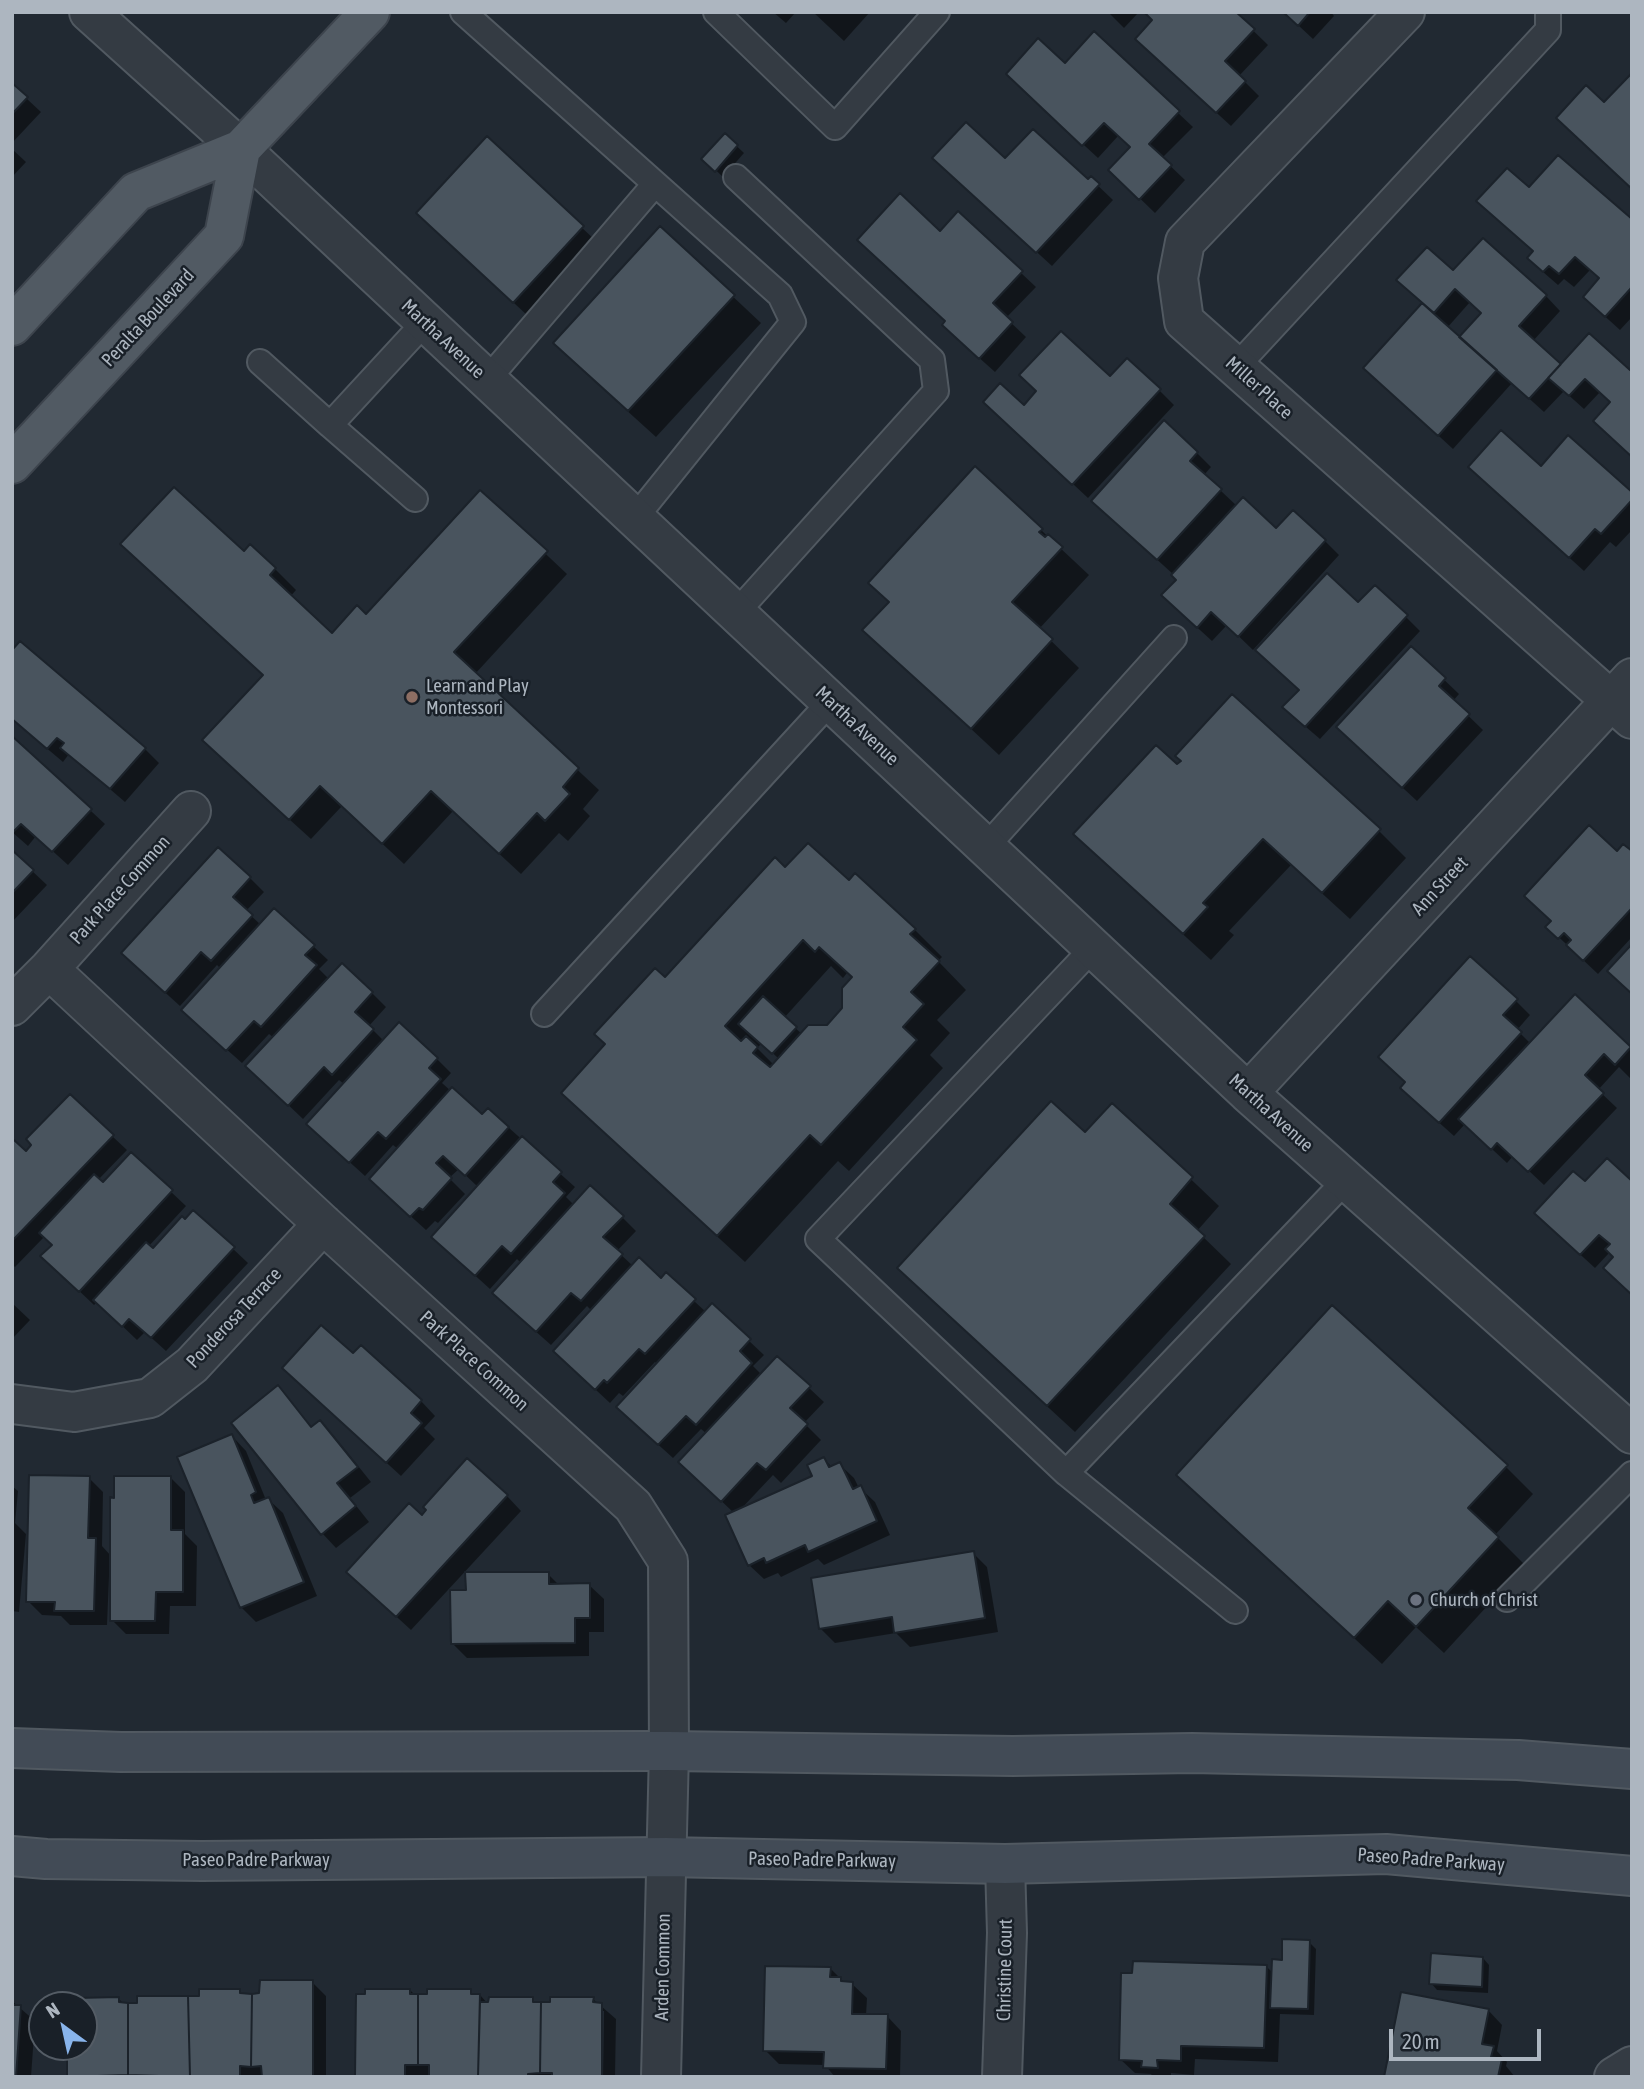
<!DOCTYPE html>
<style>
body{margin:0}
#map{position:relative;width:1644px;height:2089px;overflow:hidden;background:#212932;font-family:"Asap Condensed",sans-serif}
canvas{display:block}
.frame{position:absolute;inset:0;border:14px solid #adb6c0;pointer-events:none}
.north{position:absolute;left:28px;top:1991px;width:70px;height:70px;box-sizing:border-box;background:#192028;border:2px solid #545c65;border-radius:50%;rotate:327deg;font-size:19px;font-weight:700;line-height:28px;text-align:center;color:#adb6c0}
.north::after{content:'';display:block;margin:auto;width:24px;height:32px;background:#88b4eb;clip-path:polygon(50% 0,100% 100%,50% 72%,0 100%)}
.scale{position:absolute;left:1389px;top:2029px;width:152px;height:32px;box-sizing:border-box;border:4px solid #adb6c0;border-top:0;padding-left:9px;font-size:21px;line-height:24px;white-space:nowrap;color:#adb6c0;-webkit-text-stroke:5px #192028;paint-order:stroke}
</style>
<div id="map">
<canvas width="1644" height="2089"></canvas>
<div class="frame"></div>
<div class="north">N</div>
<div class="scale">20 m</div>
</div>
<script>
const g = document.querySelector('canvas').getContext('2d');
g.lineJoin = 'round';
function fill(path, color) { g.fillStyle = color; g.fill(path, 'evenodd'); }
const shape = rows => new Path2D(rows.map(r => 'M' + r).join(''));
function strokePath(path, color, width, dash) { g.strokeStyle = color; g.lineWidth = width; g.lineCap = dash ? 'butt' : 'round'; g.setLineDash(dash || []); g.stroke(path); }
function label(font, color, halo, rows, align = 'center') {
  g.font = font + ' "Asap Condensed",sans-serif'; g.lineWidth = 5; g.setLineDash([]); g.textBaseline = 'middle'; g.strokeStyle = halo; g.fillStyle = color; for (const [text, x, y, turn = 0] of rows) {
    g.save(); g.translate(x, y); g.rotate((+turn || 0) * Math.PI / 180); g.textAlign = isNaN(turn) ? turn : align; if (halo) g.strokeText(text, 0, 0); g.fillText(text, 0, 0); g.restore();
  }
}
fill(shape([
 [773,12,796,12,786,23],
 [813,12,870,12,844,41],
 [1108,12,1139,12,1124,28],
 [1234,12,1268,45,1239,76,1259,96,1231,126,1151,53],
 [1284,12,1331,12,1334,16,1313,39],
 [1094,34,1193,127,1162,158,1185,180,1155,213,1125,184,1132,147,1119,135,1098,158,1022,88,1065,65],
 [12,85,41,112,12,143],
 [725,135,744,153,723,177,703,158],
 [487,139,610,254,542,329,446,240],
 [12,149,26,162,12,177],
 [1005,161,1088,182,1091,179,1113,200,1052,266,949,172],
 [1529,190,1632,221,1632,317,1620,330,1599,311,1601,279,1590,270,1574,287,1564,279,1558,285,1543,272,1534,252],
 [958,214,1036,287,1006,318,1026,337,995,372,958,339,947,321,940,233],
 [660,228,761,323,656,437,582,370],
 [1453,273,1546,296,1560,311,1533,341,1561,367,1589,335,1612,402,1600,392,1584,409,1564,391,1544,412,1512,383,1453,449,1365,368],
 [1470,302,1483,313,1460,339,1447,328],
 [1111,379,1159,390,1174,405,1088,498,1000,416,1024,407,1038,392],
 [1197,453,1211,467,1204,475,1237,506,1276,530,1325,541,1339,555,1253,650,1227,625,1212,641,1178,610,1178,580,1174,575,1108,515],
 [1541,468,1632,494,1632,530,1616,547,1610,542,1584,571,1485,481],
 [480,492,567,574,475,674,599,790,583,809,590,816,568,841,559,833,521,874,453,811,404,864,342,806,311,839,225,761,264,676,244,554,275,569,296,590,290,597,332,635,366,616],
 [1041,530,1089,575,1039,629,1079,668,999,755,865,630],
 [1359,604,1406,617,1420,631,1320,739,1299,721,1301,691],
 [1411,648,1459,694,1453,701,1483,730,1417,801,1352,741],
 [12,719,145,749,159,763,125,802,69,754,63,762],
 [12,738,105,824,68,865,36,836,28,846,12,832],
 [1177,766,1379,831,1406,858,1350,919,1291,865,1229,931,1234,935,1211,960,1103,861],
 [12,852,47,885,12,922],
 [1617,853,1632,853,1632,937,1598,974,1548,927],
 [785,869,849,883,915,930,942,957,938,961,966,990,937,1020,950,1033,930,1055,943,1068,849,1171,838,1161,745,1262,590,1120],
 [831,966,843,978,847,973,853,978,844,1008,828,1027,802,1034,784,1018],
 [762,1043,779,1059,774,1065,757,1048],
 [250,878,264,892,246,911,261,925,313,946,328,960,319,969,329,979,372,993,386,1007,369,1026,384,1041,437,1059,451,1073,442,1083,451,1091,482,1117,489,1110,575,1187,566,1197,574,1205,622,1217,636,1231,617,1251,633,1266,694,1301,706,1312,712,1306,764,1355,753,1366,762,1375,777,1358,824,1402,804,1423,821,1440,781,1483,773,1475,740,1510,814,1477,824,1459,832,1467,839,1464,854,1478,859,1488,860,1488,875,1502,890,1535,824,1565,818,1559,781,1577,778,1573,764,1579,749,1565,734,1513,695,1476,707,1434,701,1429,673,1458,632,1421,657,1364,655,1362,623,1396,619,1393,610,1403,569,1365,592,1311,587,1306,551,1345,508,1307,521,1263,517,1259,490,1289,448,1251,478,1187,459,1169,449,1178,465,1194,438,1223,435,1221,426,1230,385,1193,398,1149,393,1145,365,1176,323,1138,345,1085,339,1080,303,1119,262,1080,274,1038,269,1034,242,1063,198,1024,221,969,217,965,180,1006,137,967],
 [1575,997,1632,1051,1632,1076,1630,1078,1619,1067,1598,1090,1617,1108,1544,1185,1513,1156,1507,1163,1465,1124,1454,1136,1416,1102,1516,1001,1530,1015,1517,1030,1531,1044],
 [1113,1105,1219,1206,1197,1231,1231,1264,1075,1432,926,1295],
 [112,1136,127,1150,98,1180,103,1185,131,1154,186,1206,148,1247,153,1251,194,1212,248,1263,166,1351,145,1332,137,1340,97,1302,94,1305,57,1270,54,1245,45,1236,15,1267,12,1264,12,1144,26,1153],
 [1585,1184,1632,1184,1615,1257,1610,1252,1595,1268,1550,1227],
 [12,1303,30,1320,12,1339],
 [353,1355,421,1401,435,1416,424,1428,435,1439,401,1476,298,1382],
 [278,1388,313,1428,320,1422,334,1436,371,1482,350,1498,369,1522,336,1548,322,1533],
 [232,1436,246,1451,266,1500,268,1499,283,1513,317,1596,256,1622,241,1607,179,1458],
 [1506,1467,1533,1494,1495,1535,1525,1565,1444,1653,1416,1627,1382,1664,1178,1475],
 [89,1478,103,1492,102,1546,112,1557,171,1478,185,1492,185,1534,197,1546,196,1606,170,1606,169,1634,126,1634,112,1620,112,1577,109,1577,107,1625,70,1625,61,1616,42,1615,28,1601],
 [12,1486,18,1491,15,1523,26,1534,19,1612,12,1611],
 [507,1496,521,1511,411,1630,363,1586,422,1517],
 [973,1553,987,1567,998,1632,910,1647,896,1633,835,1643,820,1628],
 [548,1574,560,1586,589,1585,604,1599,604,1632,589,1632,589,1656,467,1658,453,1644,468,1592],
 [1309,1942,1316,1949,1314,2015,1280,2014,1278,2062,1195,2059,1194,2075,1171,2073,1171,2077,1153,2077,1151,2074,1135,2073,1120,2059,1266,1966,1273,1973,1284,1962],
 [1483,1958,1489,1965,1488,1993,1437,1990,1431,1983],
 [831,1969,845,1983,852,1984,867,1998,866,2016,887,2016,901,2031,900,2077,835,2077,825,2065,779,2064,765,2050],
 [312,1982,326,1996,326,2077,69,2077,69,2047,84,2047,84,2005,69,2005,119,1999,124,2004,200,1998,239,1991,243,1995,261,1995],
 [410,1990,415,1995,470,1991,475,1996,480,1995,489,2005,532,1999,537,2004,593,1999,616,2019,615,2077,603,2077,604,2011,600,2011,600,2077,357,2077],
 [12,2001,35,2021,31,2077,12,2077],
 [1488,2010,1502,2025,1497,2051,1507,2062,1506,2066,1515,2077,1386,2077]
]), '#0007');
const building = shape([
 [1144,12,1236,12,1255,29,1225,61,1246,81,1216,113,1135,39,1152,20,1144,12],
 [1283,12,1310,12,1298,26,1283,12],
 [1094,31,1180,111,1149,144,1172,165,1139,200,1108,170,1130,147,1104,123,1082,146,1006,74,1038,38,1065,63,1094,31],
 [1632,73,1632,189,1556,118,1586,85,1604,102,1632,73],
 [12,83,28,97,12,114,12,83],
 [966,122,1005,158,1033,129,1088,179,1091,176,1100,184,1036,253,932,158,966,122],
 [725,133,738,145,715,172,701,159,725,133],
 [487,136,584,226,513,303,416,213,487,136],
 [1558,155,1632,219,1632,287,1605,317,1583,297,1599,278,1575,257,1559,274,1549,266,1543,272,1527,258,1533,251,1476,201,1507,168,1529,187,1558,155],
 [900,193,940,231,958,211,1023,271,993,303,1013,322,979,359,942,325,945,321,857,240,900,193],
 [660,226,735,295,628,411,553,343,660,226],
 [1483,238,1547,295,1519,326,1561,364,1529,399,1459,337,1481,313,1455,289,1434,313,1396,280,1427,247,1453,270,1483,238],
 [1422,303,1497,370,1438,436,1363,368,1422,303],
 [1061,331,1110,376,1127,358,1161,389,1072,485,983,402,1000,383,1024,405,1036,391,1019,375,1061,331],
 [1589,333,1630,370,1632,368,1632,457,1593,421,1610,402,1585,379,1569,396,1548,378,1589,333],
 [1164,420,1198,452,1190,461,1222,489,1157,560,1091,501,1164,420],
 [1501,430,1541,466,1568,435,1632,492,1632,500,1601,534,1595,529,1569,558,1468,467,1501,430],
 [975,466,1043,529,1039,532,1045,537,1048,534,1063,547,1012,602,1053,639,971,729,862,630,889,602,868,583,975,466],
 [174,487,244,551,250,544,276,568,270,575,332,633,357,605,366,614,480,490,548,551,454,652,579,768,563,787,570,794,545,821,537,813,499,854,431,791,382,844,320,786,289,820,202,740,263,675,120,544,174,487],
 [1243,497,1276,528,1293,510,1326,540,1238,637,1211,612,1197,628,1161,595,1176,580,1171,575,1243,497],
 [1327,573,1358,602,1375,585,1408,615,1305,727,1282,707,1299,690,1255,650,1327,573],
 [20,641,146,748,110,789,60,748,64,743,57,738,47,749,12,719,12,650,20,641],
 [1411,646,1446,678,1439,686,1470,714,1402,788,1336,727,1411,646],
 [1232,694,1381,829,1322,893,1263,839,1203,903,1208,907,1183,934,1073,834,1156,745,1177,764,1181,761,1175,756,1232,694],
 [12,736,92,809,52,852,21,824,12,833,12,736],
 [1589,825,1617,851,1623,844,1632,851,1632,908,1583,961,1566,945,1571,940,1564,933,1558,939,1545,927,1551,921,1524,896,1589,825],
 [808,843,849,880,855,873,916,929,910,934,940,961,911,992,924,1004,903,1027,917,1040,821,1145,810,1135,717,1236,561,1093,605,1044,594,1034,655,968,665,977,775,857,785,867,808,843],
 [803,940,815,952,819,947,852,977,842,988,842,1008,827,1025,808,1025,770,1067,753,1053,758,1047,746,1036,741,1041,725,1026,803,940],
 [218,847,251,877,233,897,253,915,211,961,201,952,165,993,121,953,218,847],
 [12,850,34,870,12,893,12,850],
 [274,908,315,945,305,955,317,965,261,1027,254,1021,226,1051,181,1010,274,908],
 [1632,944,1632,994,1607,971,1632,944],
 [1470,956,1518,999,1503,1015,1522,1032,1439,1123,1400,1088,1405,1082,1378,1057,1470,956],
 [342,963,373,992,355,1012,374,1029,332,1075,324,1067,288,1106,245,1066,342,963],
 [1575,994,1631,1047,1615,1065,1604,1054,1585,1075,1604,1093,1528,1172,1497,1143,1491,1150,1458,1119,1575,994],
 [763,996,797,1027,772,1054,738,1024,763,996],
 [399,1022,438,1058,429,1068,441,1079,386,1139,378,1132,349,1163,306,1124,399,1022],
 [452,1087,482,1114,488,1108,509,1127,465,1176,443,1156,436,1163,452,1178,423,1210,419,1208,410,1217,369,1179,452,1087],
 [70,1094,114,1135,12,1241,12,1142,14,1140,26,1151,31,1145,26,1139,70,1094],
 [1051,1101,1085,1132,1112,1103,1193,1177,1170,1204,1205,1236,1047,1406,897,1268,1051,1101],
 [522,1136,562,1172,553,1182,565,1193,511,1254,502,1246,475,1276,431,1237,522,1136],
 [131,1152,173,1190,79,1292,40,1256,52,1245,39,1233,94,1174,103,1182,131,1152],
 [1607,1158,1632,1181,1632,1295,1603,1268,1613,1257,1605,1249,1610,1244,1599,1235,1580,1255,1534,1213,1573,1171,1585,1181,1607,1158],
 [590,1185,624,1216,603,1237,623,1254,581,1301,571,1293,536,1332,492,1293,590,1185],
 [193,1210,235,1247,151,1338,129,1319,122,1327,93,1300,146,1242,153,1248,182,1216,185,1219,193,1210],
 [639,1257,661,1278,666,1272,696,1299,645,1354,639,1349,607,1383,604,1380,595,1390,553,1351,639,1257],
 [712,1303,751,1339,740,1351,752,1363,696,1425,686,1416,658,1445,616,1407,712,1303],
 [1332,1305,1508,1465,1468,1508,1499,1537,1416,1627,1388,1601,1354,1638,1176,1475,1332,1305],
 [321,1325,353,1353,361,1345,422,1400,411,1413,422,1423,386,1463,282,1368,321,1325],
 [777,1356,811,1386,790,1408,808,1424,766,1470,757,1463,721,1502,678,1462,777,1356],
 [278,1385,311,1427,320,1420,358,1467,337,1483,356,1506,321,1535,231,1423,278,1385],
 [232,1434,256,1492,251,1495,254,1503,269,1497,304,1582,240,1608,177,1457,232,1434],
 [824,1457,829,1467,840,1462,853,1489,861,1485,877,1521,808,1552,805,1545,766,1563,764,1558,748,1566,725,1515,812,1476,807,1465,824,1457],
 [467,1458,508,1495,396,1617,346,1572,409,1503,422,1515,426,1510,423,1507,467,1458],
 [29,1475,90,1476,88,1538,96,1538,94,1611,54,1611,55,1602,26,1602,29,1475],
 [114,1476,171,1476,171,1530,183,1530,183,1592,156,1592,155,1621,110,1621,110,1497,114,1498,114,1476],
 [974,1551,985,1618,894,1633,892,1617,819,1629,811,1578,974,1551],
 [465,1572,549,1572,549,1584,590,1583,590,1618,575,1618,575,1643,451,1644,450,1590,466,1590,465,1572],
 [1282,1939,1310,1940,1308,2009,1270,2008,1272,1959,1282,1960,1282,1939],
 [1431,1953,1483,1957,1482,1987,1429,1984,1431,1953],
 [1133,1961,1267,1965,1264,2048,1181,2046,1181,2061,1157,2060,1158,2068,1141,2067,1142,2061,1119,2060,1121,1973,1132,1973,1133,1961],
 [765,1966,831,1967,830,1977,841,1977,841,1981,853,1982,852,2014,888,2014,886,2069,823,2068,824,2052,763,2051,765,1966],
 [260,1980,313,1980,313,2077,262,2077,261,2066,251,2067,252,1994,259,1993,260,1980],
 [199,1989,240,1989,240,1993,252,1994,251,2067,240,2066,240,2077,190,2077,188,1996,199,1996,199,1989],
 [365,1989,410,1989,410,1994,418,1994,418,2065,405,2065,405,2077,355,2077,356,1994,365,1994,365,1989],
 [427,1989,471,1989,471,1994,480,1994,478,2077,429,2077,429,2065,418,2065,418,1994,427,1994,427,1989],
 [1401,1992,1489,2009,1482,2044,1494,2046,1491,2057,1502,2059,1498,2077,1384,2077,1401,1992],
 [137,1996,188,1996,190,2077,128,2075,128,2003,137,2003,137,1996],
 [119,1997,119,2002,128,2003,128,2075,67,2077,67,2047,84,2047,84,2005,67,2005,67,2002,77,2002,76,1998,119,1997],
 [489,1997,533,1997,533,2002,541,2002,540,2073,528,2074,528,2077,478,2077,480,2002,488,2002,489,1997],
 [550,1997,594,1997,593,2002,602,2003,602,2077,552,2077,552,2073,540,2073,541,2002,550,2002,550,1997],
 [12,2005,21,2005,16,2077,12,2077,12,2005]
]);
fill(building, '#49545e');
strokePath(building, '#1b222a', 2);
const lane = shape([
 [463,12,780,295,793,322,635,518],
 [716,12,835,127,937,12],
 [260,362,330,425,425,322],
 [1236,367,1548,30,1548,12],
 [487,380,655,184],
 [330,425,415,499],
 [736,613,936,391,932,360,736,177],
 [986,847,1174,638],
 [1093,948,818,1239,1066,1473,1346,1180],
 [544,1014,830,702],
 [1066,1473,1235,1611],
 [1507,1599,1632,1474]
]);
const street = shape([
 [89,12,241,149,1248,1093,1632,1434],
 [1405,12,1185,242,1178,278,1184,321,1632,719],
 [49,969,323,1224,633,1506,668,1561,669,1751,661,2077],
 [12,1006,49,969,191,811],
 [1248,1093,1632,678],
 [12,1404,74,1412,150,1398,192,1365,323,1224],
 [1002,2077,1007,1933,1005,1864],
 [1614,2077,1632,2066]
]);
const secondary = shape([
 [12,1748,121,1752,669,1751,1013,1756,1192,1753,1518,1760,1632,1769],
 [12,1856,46,1859,202,1861,666,1857,1005,1864,1386,1854,1632,1876]
]);
const primary = shape([
 [12,326,136,192,241,149,370,12],
 [12,464,224,236,241,149]
]);
strokePath(lane, '#515961', 28);
strokePath(street, '#515961', 42);
strokePath(secondary, '#515961', 42);
strokePath(primary, '#3d444d', 42);
strokePath(lane, '#343b43', 24);
strokePath(street, '#343b43', 38);
strokePath(secondary, '#424b56', 38);
strokePath(primary, '#515a63', 38);
for (const [x, y, r, color] of [
 [412,697,7,"#8d6e63"],
 [1416,1600,7,"#6b7280"]
]) { const dot = new Path2D(); dot.arc(x, y, r, 0, 2 * Math.PI); g.fillStyle = color; g.fill(dot); strokePath(dot, '#192028', 2.5); }
label('19px', '#adb6c0', '#192028', [
 ["Peralta Boulevard",148,318,-47],
 ["Martha Avenue",443,339,43],
 ["Miller Place",1259,388,42],
 ["Martha Avenue",857,726,43],
 ["Ann Street",1440,886,-47],
 ["Park Place Common",120,890,-48],
 ["Martha Avenue",1271,1113,42],
 ["Ponderosa Terrace",234,1318,-47],
 ["Park Place Common",474,1361,42],
 ["Paseo Padre Parkway",256,1860],
 ["Paseo Padre Parkway",822,1860,1],
 ["Paseo Padre Parkway",1431,1860,4],
 ["Arden Common",663,1967,-89],
 ["Christine Court",1005,1970,-89]
]);
label('19px', '#adb6c0', '#192028', [
 ["Learn and Play",426,686],
 ["Montessori",426,708],
 ["Church of Christ",1430,1600]
], 'left');
</script>
